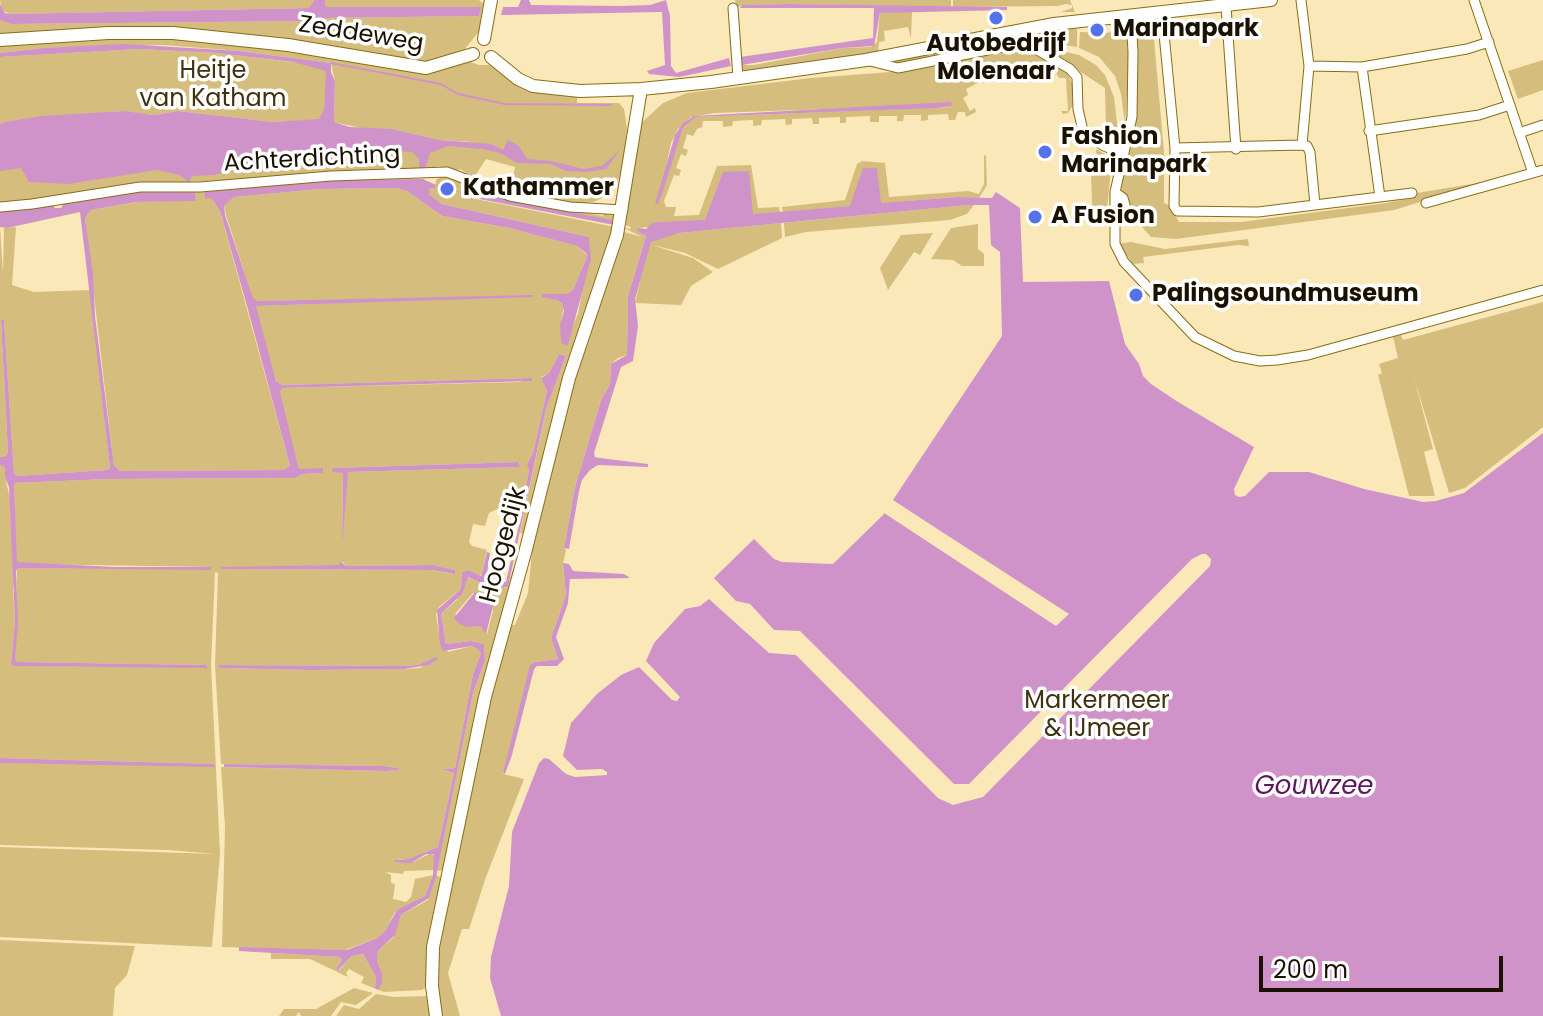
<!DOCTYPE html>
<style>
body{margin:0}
#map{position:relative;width:1543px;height:1016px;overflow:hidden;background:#fae8b9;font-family:Poppins,sans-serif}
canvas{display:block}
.scale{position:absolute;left:1259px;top:956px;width:244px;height:36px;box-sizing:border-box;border:4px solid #1a1100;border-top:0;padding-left:10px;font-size:24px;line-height:28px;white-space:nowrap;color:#1a1100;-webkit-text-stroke:6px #fff;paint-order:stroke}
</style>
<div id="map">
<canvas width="1543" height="1016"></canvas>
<div class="scale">200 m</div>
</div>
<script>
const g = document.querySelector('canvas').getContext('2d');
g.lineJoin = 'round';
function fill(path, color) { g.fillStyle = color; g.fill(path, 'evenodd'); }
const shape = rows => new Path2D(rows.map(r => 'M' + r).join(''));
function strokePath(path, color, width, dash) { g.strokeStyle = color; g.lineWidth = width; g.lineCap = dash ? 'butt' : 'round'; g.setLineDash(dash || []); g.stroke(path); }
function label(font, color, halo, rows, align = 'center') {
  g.font = font + ' Poppins,sans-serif'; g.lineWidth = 7; g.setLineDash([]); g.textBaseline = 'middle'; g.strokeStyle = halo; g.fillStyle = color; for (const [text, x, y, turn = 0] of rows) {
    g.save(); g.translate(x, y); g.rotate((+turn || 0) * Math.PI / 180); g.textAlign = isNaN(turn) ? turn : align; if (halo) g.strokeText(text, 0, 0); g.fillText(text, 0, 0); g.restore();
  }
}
fill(shape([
 [0,0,314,0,309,8,10,14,2,10],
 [325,0,479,0,482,3,486,0,481,29,464,50,428,64,289,41,0,34,0,20,11,24,316,21,324,38,329,37,323,18,479,16,480,7,326,7],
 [735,0,951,0,951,7,788,4,742,5,737,8],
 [953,0,1070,0,1075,12,1061,12,1072,8,1072,5,1066,4,1057,6,953,7],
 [912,11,911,38,908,27,884,31,885,41,879,42,878,53,749,73,740,69,740,57,742,65,754,65,842,48,871,47,877,42,880,13],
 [1066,28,1077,29,1077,47,1027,40,896,65,885,61,1018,34],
 [1153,28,1164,152,1164,203,1170,206,1179,222,1241,222,1386,203,1417,197,1417,193,1484,182,1394,210,1176,239,1151,237,1134,218,1127,196,1122,192,1120,180,1135,136,1135,29],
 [1126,29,1129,61,1125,124,1121,94,1115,76,1099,57,1079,48,1080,32,1106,33],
 [72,39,193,39,288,49,427,74,467,61,479,65,491,65,528,90,577,97,577,103,619,103,624,109,627,129,623,167,619,179,604,197,594,202,577,204,510,192,515,167,486,159,475,176,471,176,460,169,456,171,438,166,433,168,189,182,151,182,28,201,0,202,0,148,472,142,440,140,392,129,365,129,334,122,335,81,331,63,239,51,163,45,43,48,0,53,0,45],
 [1043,47,1079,55,1096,65,1105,75,1114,97,1119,140,1104,141,1091,132,1087,126,1100,134,1106,126,1105,88],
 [1015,48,1027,48,1066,71,1072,83,1073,105,1068,113,1063,114,1061,111,1068,111,1066,78,1059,78,1054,69,1045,65,1025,62,1009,67,966,89,968,95,963,98,970,111,975,108,976,112,966,117,965,112,958,112,955,120,949,120,948,114,928,115,928,120,921,121,921,115,904,115,903,121,897,121,897,116,879,116,879,122,870,122,870,116,846,117,846,123,840,123,840,117,819,118,819,124,813,124,812,118,792,119,792,124,786,125,785,119,762,120,761,125,753,126,753,120,733,121,732,126,723,127,723,121,703,121,702,127,697,129,693,136,687,134,683,148,688,150,686,156,681,154,676,168,681,170,679,176,674,175,664,201,666,207,676,207,674,216,699,215,717,166,751,165,758,208,779,207,780,212,639,228,637,231,646,236,628,296,627,355,618,358,611,364,610,384,601,400,575,487,564,548,566,550,563,563,566,595,551,638,558,659,536,662,503,774,524,779,486,877,469,929,462,929,448,973,460,1016,441,1016,435,970,471,777,509,625,515,625,528,593,533,541,563,412,621,231,642,237,622,227,630,229,631,227,622,224,639,125,663,103,687,93,811,78,891,72],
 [938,105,952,107,696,117,683,128,658,204,671,143,678,129,691,117,715,113],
 [139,49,216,53,324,66,327,73,324,109,320,120,272,122,178,111,154,115,120,111,0,125,0,57],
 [1543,60,1543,90,1518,99,1508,71],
 [1096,149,1112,158,1106,221,1100,221,1099,225,1093,226,1091,176,1098,174],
 [984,155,986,156,987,185,979,198,956,197,783,212,782,207,845,200,857,164,862,161,885,163,889,197,968,191,979,194,984,184],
 [441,176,460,181,465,187,510,199,603,216,604,213,615,216,615,223,512,201,467,188,461,191,460,194,466,197,615,227,527,534,520,533,546,409,566,356,559,354,549,373,541,377,547,391,533,453,528,462,529,470,522,512,499,508,489,513,485,526,473,524,469,542,472,546,487,550,481,575,478,576,468,570,462,572,461,589,439,607,436,615,439,633,448,652,472,646,479,649,481,653,473,674,455,768,442,769,454,773,438,847,408,859,395,859,413,862,431,853,434,855,434,870,404,871,403,874,385,872,391,875,391,883,395,884,393,899,406,902,411,897,415,879,433,875,425,896,395,912,385,931,377,938,345,950,222,947,225,827,221,767,387,771,404,769,384,766,221,764,215,665,218,573,215,572,211,665,220,854,212,947,0,937,0,847,216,854,168,850,0,845,0,763,214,764,0,758,0,465,5,468,5,478,15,518,14,483,110,479,295,478,303,474,323,473,323,469,301,469,298,466,287,431,279,392,281,388,520,382,532,378,282,385,276,381,255,306,534,296,258,301,253,299,226,215,224,206,234,197,320,189,396,188,407,191,442,216,509,228,577,246,587,255,586,259,573,290,566,294,542,294,560,301,564,306,561,321,569,343,570,332,578,314,584,280,590,264,589,237,442,204,429,194,429,189,435,188,436,180],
 [519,462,520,467,347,472,342,549,343,472,333,468],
 [16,550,16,562,23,564,211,567,211,569,17,568,15,659,18,662,207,665,208,667,13,666,11,664,15,622,13,589],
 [343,562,346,566,433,565,455,570,454,574,432,570,221,569,338,565],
 [436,658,420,668,404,669,311,670,219,668,219,665,403,666,418,665],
 [195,191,204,192,205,197,212,199,220,211,290,466,283,470,120,471,114,467,85,218,91,210,136,202,196,200],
 [967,205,974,205,967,214,950,220,806,232,785,237,784,223],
 [781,223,782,238,718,269,685,253,652,245,693,258,713,272,691,286,681,305,635,303,647,250,651,242,657,238,679,233],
 [978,224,978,249,984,254,984,266,962,266,953,260,931,259,951,228],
 [0,227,3,273,4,228,16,227,12,285,34,292,90,290,110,468,107,470,17,476,14,473,4,320,1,320,8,452,5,457,0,457],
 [933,233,920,255,914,252,888,290,880,268,901,235],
 [1248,239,1249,246,1238,245,1143,257,1144,263,1133,264,1119,244,1131,242,1165,249],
 [1543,302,1543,427,1465,488,1449,493,1414,378,1433,449,1424,452,1435,496,1409,496,1378,375,1382,373,1379,364,1398,358,1393,337,1401,335,1403,340],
 [513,569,516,570,444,870,437,871,473,693,485,661,484,644,471,641,446,644,441,614,457,600,467,577,483,584,505,588,508,587],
 [473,593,480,594,492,603,493,611,487,634,480,626,474,626,455,614],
 [436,875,442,878,426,987,422,990,384,992,361,983,364,977,349,969,346,973,348,977,310,959,271,959,271,953,340,957,342,960,336,969,339,970,352,956,363,954,376,977,375,988,382,983,382,973,377,961,378,951,393,938,401,915,428,900],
 [0,940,135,946,127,975,115,988,113,1016,0,1016],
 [354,988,373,993,356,1005,341,1002,331,1016,301,1016,299,1012,296,1016,279,1016,284,1009,316,1009],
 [376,994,394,997,427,996,430,999,433,1016,336,1016,344,1005,359,1009]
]), '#d5bd7d');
fill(shape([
 [314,0,325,0,326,7,481,7,479,16,323,18,329,37,327,40,316,21,11,24,0,20,0,4,5,13,10,14,309,8],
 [521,0,529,0,531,5,620,6,650,5,666,0,670,16,671,66,676,73,729,58,731,66,679,77,649,74,647,71,665,65,662,12,501,15,503,7,518,7],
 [788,4,1007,7,1007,10,880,13,874,46,842,48,742,65,740,57,873,38,874,8,740,8,742,5],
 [124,44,239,51,331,63,331,72,335,81,334,122,350,127,392,129,440,140,491,144,503,150,508,140,519,146,527,159,552,161,583,169,602,166,620,150,606,169,586,172,566,171,551,164,517,163,500,153,483,149,448,146,430,153,425,170,419,170,419,159,412,152,390,151,362,152,354,157,257,157,242,167,214,175,192,176,189,182,179,175,157,170,68,184,29,182,21,168,0,171,0,124,5,122,42,116,125,111,154,115,178,111,273,122,319,119,324,109,326,71,293,62,216,53,139,49,0,57,0,53,43,48],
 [951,102,952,106,936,108,696,117,683,128,663,191,658,204,655,204,675,135,683,123,694,116],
 [863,168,877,168,881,203,957,197,992,198,996,192,1020,208,1023,282,1109,281,1125,344,1139,364,1143,376,1151,384,1178,402,1254,447,1234,489,1235,495,1239,497,1245,496,1269,472,1309,472,1364,489,1423,502,1436,501,1464,493,1543,433,1543,1016,501,1016,490,978,491,957,509,886,512,832,539,763,544,758,549,759,566,774,575,777,607,775,607,772,602,769,577,770,563,756,571,723,597,694,621,675,639,667,672,700,677,701,680,697,646,661,654,643,685,609,700,606,709,599,769,653,796,655,938,798,953,805,983,797,1210,566,1211,559,1206,554,1202,554,1192,559,969,784,954,784,800,631,774,630,750,604,736,601,714,578,754,539,774,559,782,562,833,564,883,515,1002,336,1000,252,991,245,989,205,968,205,679,233,651,242,635,299,638,326,633,361,621,367,594,453,595,457,600,458,648,464,648,467,598,465,590,470,582,480,579,491,569,549,564,548,575,487,601,400,610,384,611,364,627,355,628,296,646,236,637,231,638,228,646,229,652,223,659,222,705,220,723,172,749,171,753,214,850,206],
 [423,179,436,185,435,188,429,189,429,194,442,204,589,237,591,259,568,345,562,344,561,340,560,325,564,311,562,303,557,300,542,297,542,294,566,294,573,290,586,259,587,254,577,246,509,228,442,216,407,191,396,188,320,189,234,197,224,206,225,215,253,298,257,301,534,295,533,297,256,306,276,381,282,385,532,378,532,381,282,388,280,392,298,466,301,469,323,468,323,473,303,474,295,478,109,479,14,483,17,562,114,567,211,567,211,570,18,568,16,571,18,624,15,659,18,662,207,665,208,668,13,666,11,664,15,622,9,487,5,478,5,468,0,465,0,457,5,457,8,452,1,320,4,320,14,473,17,476,107,470,110,468,80,212,7,228,0,227,0,211,52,204,55,208,61,208,64,203,69,201,135,191,195,191,196,201,136,202,91,210,85,218,93,274,95,316,114,466,120,471,283,470,290,466,247,306,220,211,212,199,205,198,204,192,335,180],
 [467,188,512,201,612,220,614,225,464,196,460,194,461,190],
 [559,354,566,356,546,409,508,587,499,588,483,584,468,577,462,594,441,614,446,644,471,641,484,644,485,661,473,693,436,877,429,898,401,915,395,935,378,951,377,961,382,973,382,983,378,990,375,988,376,977,363,954,352,956,338,970,336,969,342,960,340,957,239,951,239,947,347,950,377,938,385,931,397,910,425,896,433,875,434,854,426,854,411,863,395,862,394,860,408,859,438,847,454,773,442,769,455,768,473,674,481,653,478,649,472,646,443,651,440,644,437,610,461,589,462,572,468,570,481,576,487,552,490,553,486,580,506,582,521,516,529,470,527,464,533,453,547,391,541,378,549,373],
 [519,462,520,467,348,472,342,550,343,473,332,472,333,468],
 [341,562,346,566,433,565,455,570,455,574,432,570,221,569,221,567,338,565],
 [563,563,569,564,573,571,624,574,630,578,570,579,568,603,556,637,564,659,557,666,537,666,534,669,512,755,505,774,503,773,530,665,536,662,558,659,551,638,566,595],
 [475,592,490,602,493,606,486,634,480,626,467,627,458,623,454,618],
 [436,657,438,659,429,665,404,669,311,670,219,668,219,665,403,666,418,665],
 [0,758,214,764,215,767,0,763],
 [224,764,384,766,404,769,387,771,224,767]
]), '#cf93ca');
fill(shape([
 [890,498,922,519,1069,614,1056,626,1053,624,881,511]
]), '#fae8b9');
strokePath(shape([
 [331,63,441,84,458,94,505,104,611,105]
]), '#cf93ca', 2);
const street = shape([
 [1301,0,1309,66,1302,145],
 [1474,0,1533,173],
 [1226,6,1236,149],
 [733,8,738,78],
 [1162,13,1175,148,1174,206,1177,211,1258,212,1412,193],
 [1131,16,1133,52,1132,117,1115,192,1115,244,1124,262,1195,337,1234,356,1260,361,1277,360,1308,355,1543,290],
 [870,61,898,68,1017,44,1029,45,1070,69,1077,77,1078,109,1083,131,1104,146,1124,154],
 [1309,66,1362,67,1467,49,1489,42],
 [1362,67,1380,197],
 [1369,131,1479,115,1510,105],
 [1519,133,1543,125],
 [1302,145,1307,146,1310,152,1315,205],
 [1175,148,1302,145],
 [1115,192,1123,198,1125,205],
 [1426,203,1543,170],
 [0,207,32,204,140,187,200,187,331,176,447,172,510,196,570,207,623,210]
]);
const secondary = shape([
 [484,39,491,0],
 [0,40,108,33,173,33,288,45,426,68,473,54],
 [491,57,518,79,533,86,580,91,641,89,711,82,866,60,1054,24,1271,0],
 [436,1016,432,986,433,947,485,697,525,553,569,378,617,235,641,89]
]);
strokePath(street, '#896d13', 11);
strokePath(secondary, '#896d13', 14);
strokePath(street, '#fff', 9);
strokePath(secondary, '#fff', 12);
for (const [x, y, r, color] of [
 [996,18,8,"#5573e8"],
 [1097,30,8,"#5573e8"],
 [1045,152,8,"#5573e8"],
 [447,189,8,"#5573e8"],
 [1035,217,8,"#5573e8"],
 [1136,295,8,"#5573e8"]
]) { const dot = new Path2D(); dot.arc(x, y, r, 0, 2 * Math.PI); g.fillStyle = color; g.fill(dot); strokePath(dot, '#fff', 3); }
label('bold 24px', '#1a1100', '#fff', [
 ["Marinapark",1113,30],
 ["Autobedrijf",996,45,"center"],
 ["Molenaar",996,73,"center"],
 ["Fashion",1061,138],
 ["Marinapark",1061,166],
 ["Kathammer",463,189],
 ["A Fusion",1051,217],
 ["Palingsoundmuseum",1152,295]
], 'left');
label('24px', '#1a1100', '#fff', [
 ["Zeddeweg",361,35,9],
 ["Achterdichting",312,160,-3],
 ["Hoogedijk",504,545,-75]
]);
label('24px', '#3f3210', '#fff', [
 ["Heitje",213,72],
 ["van Katham",213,100],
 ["Markermeer",1097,702],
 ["& IJmeer",1097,730]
]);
label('italic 26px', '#5e175b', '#fff', [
 ["Gouwzee",1314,787]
]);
</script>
